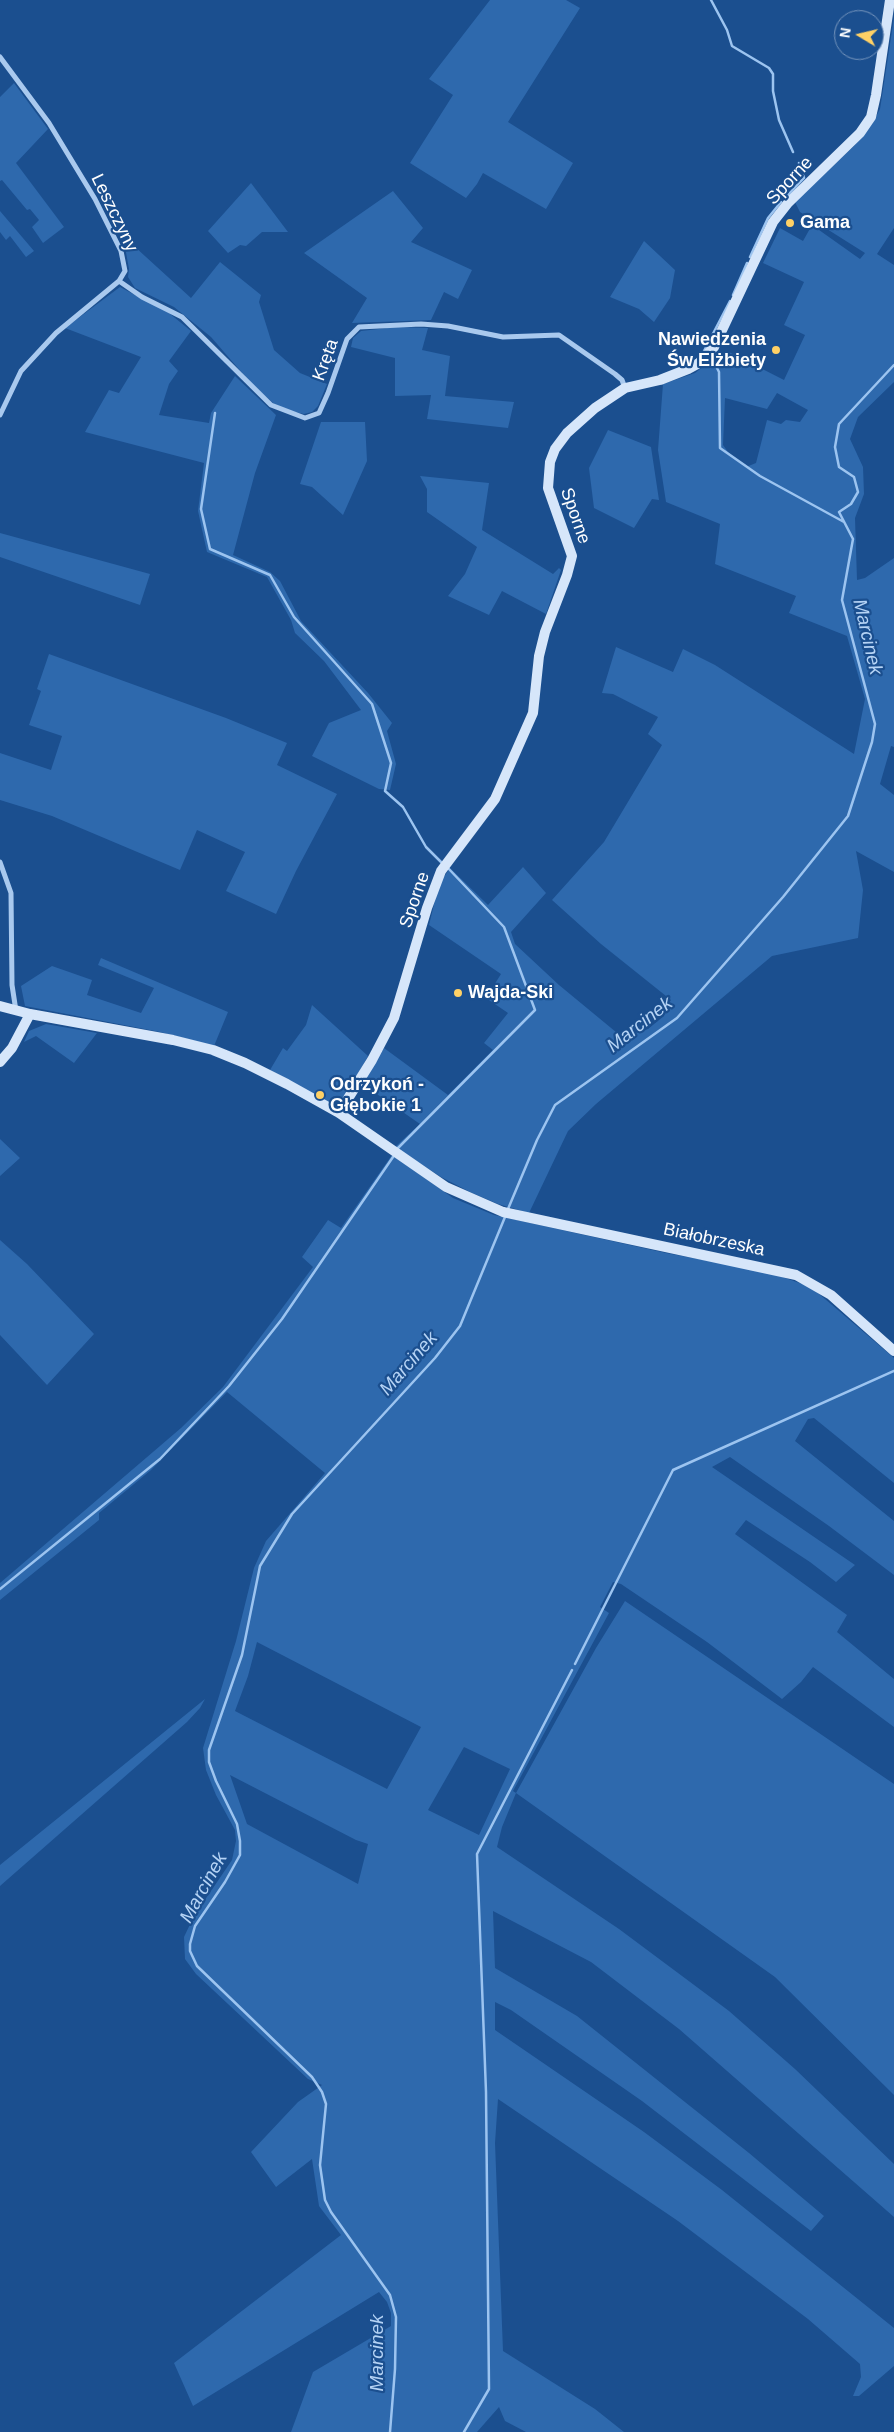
<!DOCTYPE html>
<meta charset="utf-8">
<style>
body{margin:0}
#map{position:relative;width:894px;height:2432px;overflow:hidden;background:#1b4f8f;font-family:Arial,sans-serif}
canvas{display:block}
.north{position:absolute;left:834px;top:10px;width:50px;height:50px;box-sizing:border-box;background:#1b4f8f;border:1px solid #7695bc;border-radius:50%;rotate:279deg;font-size:14px;font-weight:700;line-height:20px;text-align:center;color:#fff}
.north::after{content:'';display:block;margin:auto;width:18px;height:22px;background:#ffd166;clip-path:polygon(50% 0,100% 100%,50% 72%,0 100%)}
</style>
<div id="map">
<canvas width="894" height="2432"></canvas>
<div class="north">N</div>
</div>
<script>
const g = document.querySelector('canvas').getContext('2d');
g.lineJoin = 'round';
function fill(path, color) { g.fillStyle = color; g.fill(path, 'evenodd'); }
const shape = rows => new Path2D(rows.map(r => 'M' + r).join(''));
function strokePath(path, color, width, dash) { g.strokeStyle = color; g.lineWidth = width; g.lineCap = dash ? 'butt' : 'round'; g.setLineDash(dash || []); g.stroke(path); }
function label(font, color, halo, rows, align = 'center') {
  g.font = font + ' Arial,sans-serif'; g.lineWidth = 4.5; g.setLineDash([]); g.textBaseline = 'middle'; g.strokeStyle = halo; g.fillStyle = color; for (const [text, x, y, turn = 0] of rows) {
    g.save(); g.translate(x, y); g.rotate((+turn || 0) * Math.PI / 180); g.textAlign = isNaN(turn) ? turn : align; if (halo) g.strokeText(text, 0, 0); g.fillText(text, 0, 0); g.restore();
  }
}
fill(shape([
 [490,0,566,0,580,8,508,122,573,163,546,209,483,173,477,184,466,198,410,163,453,95,429,79],
 [894,18,894,228,877,254,894,265,894,382,858,417,850,439,863,467,864,494,855,518,857,580,865,578,894,558,894,747,891,746,880,784,894,795,894,872,856,851,863,890,858,938,772,956,596,1104,568,1131,529,1213,498,1204,470,1192,441,1177,395,1147,420,1124,361,1083,384,1048,448,1095,493,1050,484,1043,508,1013,486,998,501,974,429,925,439,884,450,868,488,905,523,867,546,893,511,932,515,944,559,985,622,1037,648,1029,664,1016,663,1011,671,1000,601,944,552,900,604,842,662,745,648,734,658,717,613,694,602,693,616,647,673,672,683,649,715,665,854,754,865,699,847,636,789,613,796,596,715,564,720,524,666,502,658,450,663,384,695,373,708,363,714,353,723,357,727,351,784,380,805,335,784,325,804,282,763,263,780,228,803,241,812,225,860,259,865,253,800,212,795,202,854,146,872,124,880,109],
 [777,393,808,410,800,422,786,420,781,424,767,420,756,463,746,467,728,452,723,445,725,398,767,409],
 [14,83,48,129,16,163,64,227,43,243,32,227,39,220,30,209,27,210,2,180,0,181,0,97],
 [251,183,288,232,262,232,246,246,240,245,228,253,208,231],
 [393,191,423,228,411,242,472,270,458,299,444,292,431,320,352,323,367,298,304,253],
 [0,211,34,251,26,257,10,236,6,240,0,232],
 [123,236,191,298,220,262,261,295,259,302,274,350,300,373,327,384,318,406,312,412,304,414,286,410,273,403,250,382,211,337,174,307,135,288,128,277,129,269],
 [644,241,675,270,670,298,654,322,639,309,610,297],
 [120,287,169,313,191,331,169,361,178,371,169,384,159,415,209,423,211,413,235,376,276,415,255,473,233,555,270,572,280,581,301,621,368,693,392,723,387,731,396,764,390,790,379,789,312,756,329,723,361,710,324,661,295,633,291,620,267,577,207,552,198,511,204,463,85,432,109,390,119,393,141,357,65,328],
 [396,327,428,328,422,350,450,356,445,396,514,402,508,428,427,419,431,395,395,396,395,358,351,347,353,338,361,331],
 [321,422,365,422,367,461,343,515,312,487,300,484],
 [608,430,651,447,659,500,652,499,634,528,594,508,589,468],
 [420,476,489,483,482,530,553,574,559,568,561,570,546,614,502,591,489,615,448,596,465,574,477,547,427,512,427,489],
 [0,533,150,574,140,605,0,557],
 [49,654,226,718,287,743,277,765,337,794,296,871,276,914,226,891,245,852,197,830,180,870,52,816,0,800,0,753,51,770,62,736,29,725,41,691,37,689],
 [101,958,228,1012,214,1046,160,1032,25,1006,21,986,52,966,92,980,87,995,141,1013,154,988,98,965],
 [312,1005,368,1056,344,1099,330,1103,270,1070,283,1048,287,1051,306,1025],
 [46,1024,97,1033,74,1063,36,1036,24,1042,29,1031],
 [0,1139,20,1158,0,1176],
 [392,1155,453,1198,494,1215,666,1253,768,1272,811,1287,894,1358,894,1483,814,1418,808,1419,795,1441,894,1521,894,1575,829,1526,730,1457,712,1467,855,1565,836,1582,810,1562,746,1520,735,1534,847,1615,837,1632,894,1679,894,1727,813,1667,801,1682,782,1699,707,1642,621,1584,613,1582,600,1607,609,1613,513,1791,516,1793,596,1648,625,1601,894,1784,894,2095,775,1977,516,1793,502,1827,497,1847,619,1929,729,2011,795,2069,894,2164,894,2217,679,2029,591,1962,493,1911,495,1968,577,2016,749,2153,824,2216,811,2231,642,2101,511,2010,495,2002,495,2030,644,2132,722,2190,894,2328,894,2366,859,2396,853,2396,861,2377,860,2364,808,2319,678,2221,498,2099,495,2143,503,2351,595,2409,624,2432,526,2432,505,2421,499,2407,477,2432,291,2432,313,2372,391,2326,391,2313,387,2302,379,2292,193,2406,174,2363,341,2235,319,2206,312,2159,276,2187,251,2152,298,2102,322,2085,308,2079,196,1974,185,1959,184,1937,194,1916,232,1860,236,1841,235,1830,216,1795,206,1770,203,1748,236,1641,254,1568,266,1541,325,1473,227,1392,151,1470,99,1513,99,1520,0,1600,0,1583,181,1428,223,1387,313,1267,302,1257,328,1220,341,1228],
 [257,1642,421,1727,387,1789,235,1711,248,1676],
 [464,1747,510,1769,479,1835,428,1810],
 [230,1775,356,1840,368,1844,358,1884,247,1824],
 [0,1240,27,1264,94,1334,47,1385,0,1335],
 [205,1699,200,1708,187,1722,0,1886,0,1865]
]), '#2e69ad');
strokePath(shape([
 [711,0,727,30,732,46,769,68,773,74,773,91,779,120,793,152],
 [786,197,804,178,799,163],
 [750,257,768,218,781,202],
 [733,295,747,263],
 [704,351,730,301],
 [713,360,719,372,720,448,760,476,844,522],
 [215,413,201,509,210,549,270,575,294,617,372,704,391,763,385,791,403,807,426,847,443,864],
 [398,1148,535,1010,504,927,447,867],
 [508,1209,537,1140,555,1105,677,1018,783,897,848,816,872,742,875,724,842,600,853,539,839,512,851,504,858,492,854,477,839,467,835,447,839,424,894,365],
 [0,1589,160,1459,229,1386,282,1319,393,1157],
 [575,1664,673,1470,894,1371],
 [390,2432,395,2369,396,2317,390,2295,331,2212,325,2200,320,2165,326,2104,322,2092,312,2077,197,1966,190,1951,190,1944,195,1926,225,1882,240,1855,240,1841,237,1824,216,1781,209,1762,209,1750,242,1655,260,1566,292,1514,435,1358,460,1326,505,1217],
 [464,2432,489,2389,486,2092,477,1854,572,1670]
]), '#9cc4f0', 2.5);
strokePath(shape([
 [0,57,49,123,95,199,121,251,125,271,119,281,56,333,21,371,0,415],
 [119,281,142,297,182,317,271,405,305,418,319,413,328,393,347,339,359,327,421,324,448,326,503,337,559,335,615,374,622,380,625,388],
 [0,862,11,893,12,985,16,1011]
]), '#a9c9ee', 5);
strokePath(shape([
 [0,1006,30,1014,173,1040,213,1050,245,1063,287,1084,339,1113,446,1187,503,1212,796,1275,831,1295,894,1351],
 [0,1062,12,1048,30,1014],
 [339,1113,372,1060,394,1018,427,908,441,871,495,799,533,713,539,656,545,632,567,575,572,556,548,488,550,462,555,449,567,433,595,408,625,388,660,380,688,369,699,363,714,347,773,222,788,203,860,133,871,117,876,95,890,0]
]), '#d6e6fa', 10);
for (const [x, y, r, color] of [
 [790,223,5,"#ffd166"],
 [776,350,5,"#ffd166"],
 [458,993,5,"#ffd166"],
 [320,1095,5,"#ffd166"]
]) { const dot = new Path2D(); dot.arc(x, y, r, 0, 2 * Math.PI); g.fillStyle = color; g.fill(dot); strokePath(dot, '#1b4f8f', 2); }
label('18px', '#fff', '#1b4f8f', [
 ["Sporne",790,181,-47],
 ["Leszczyny",114,213,64],
 ["Kręta",326,360,-70],
 ["Sporne",575,516,71],
 ["Sporne",415,900,-71],
 ["Białobrzeska",714,1240,12]
]);
label('bold 18px', '#fff', '#1b4f8f', [
 ["Gama",800,223],
 ["Nawiedzenia",766,340,"right"],
 ["Św Elżbiety",766,361,"right"],
 ["Wajda-Ski",468,993],
 ["Odrzykoń -",330,1085],
 ["Głębokie 1",330,1106]
], 'left');
label('italic 19px', '#b5d3f5', '#1b4f8f', [
 ["Marcinek",867,637,77],
 ["Marcinek",640,1025,-38],
 ["Marcinek",409,1364,-49],
 ["Marcinek",204,1888,-61],
 ["Marcinek",378,2353,-90]
]);
</script>
